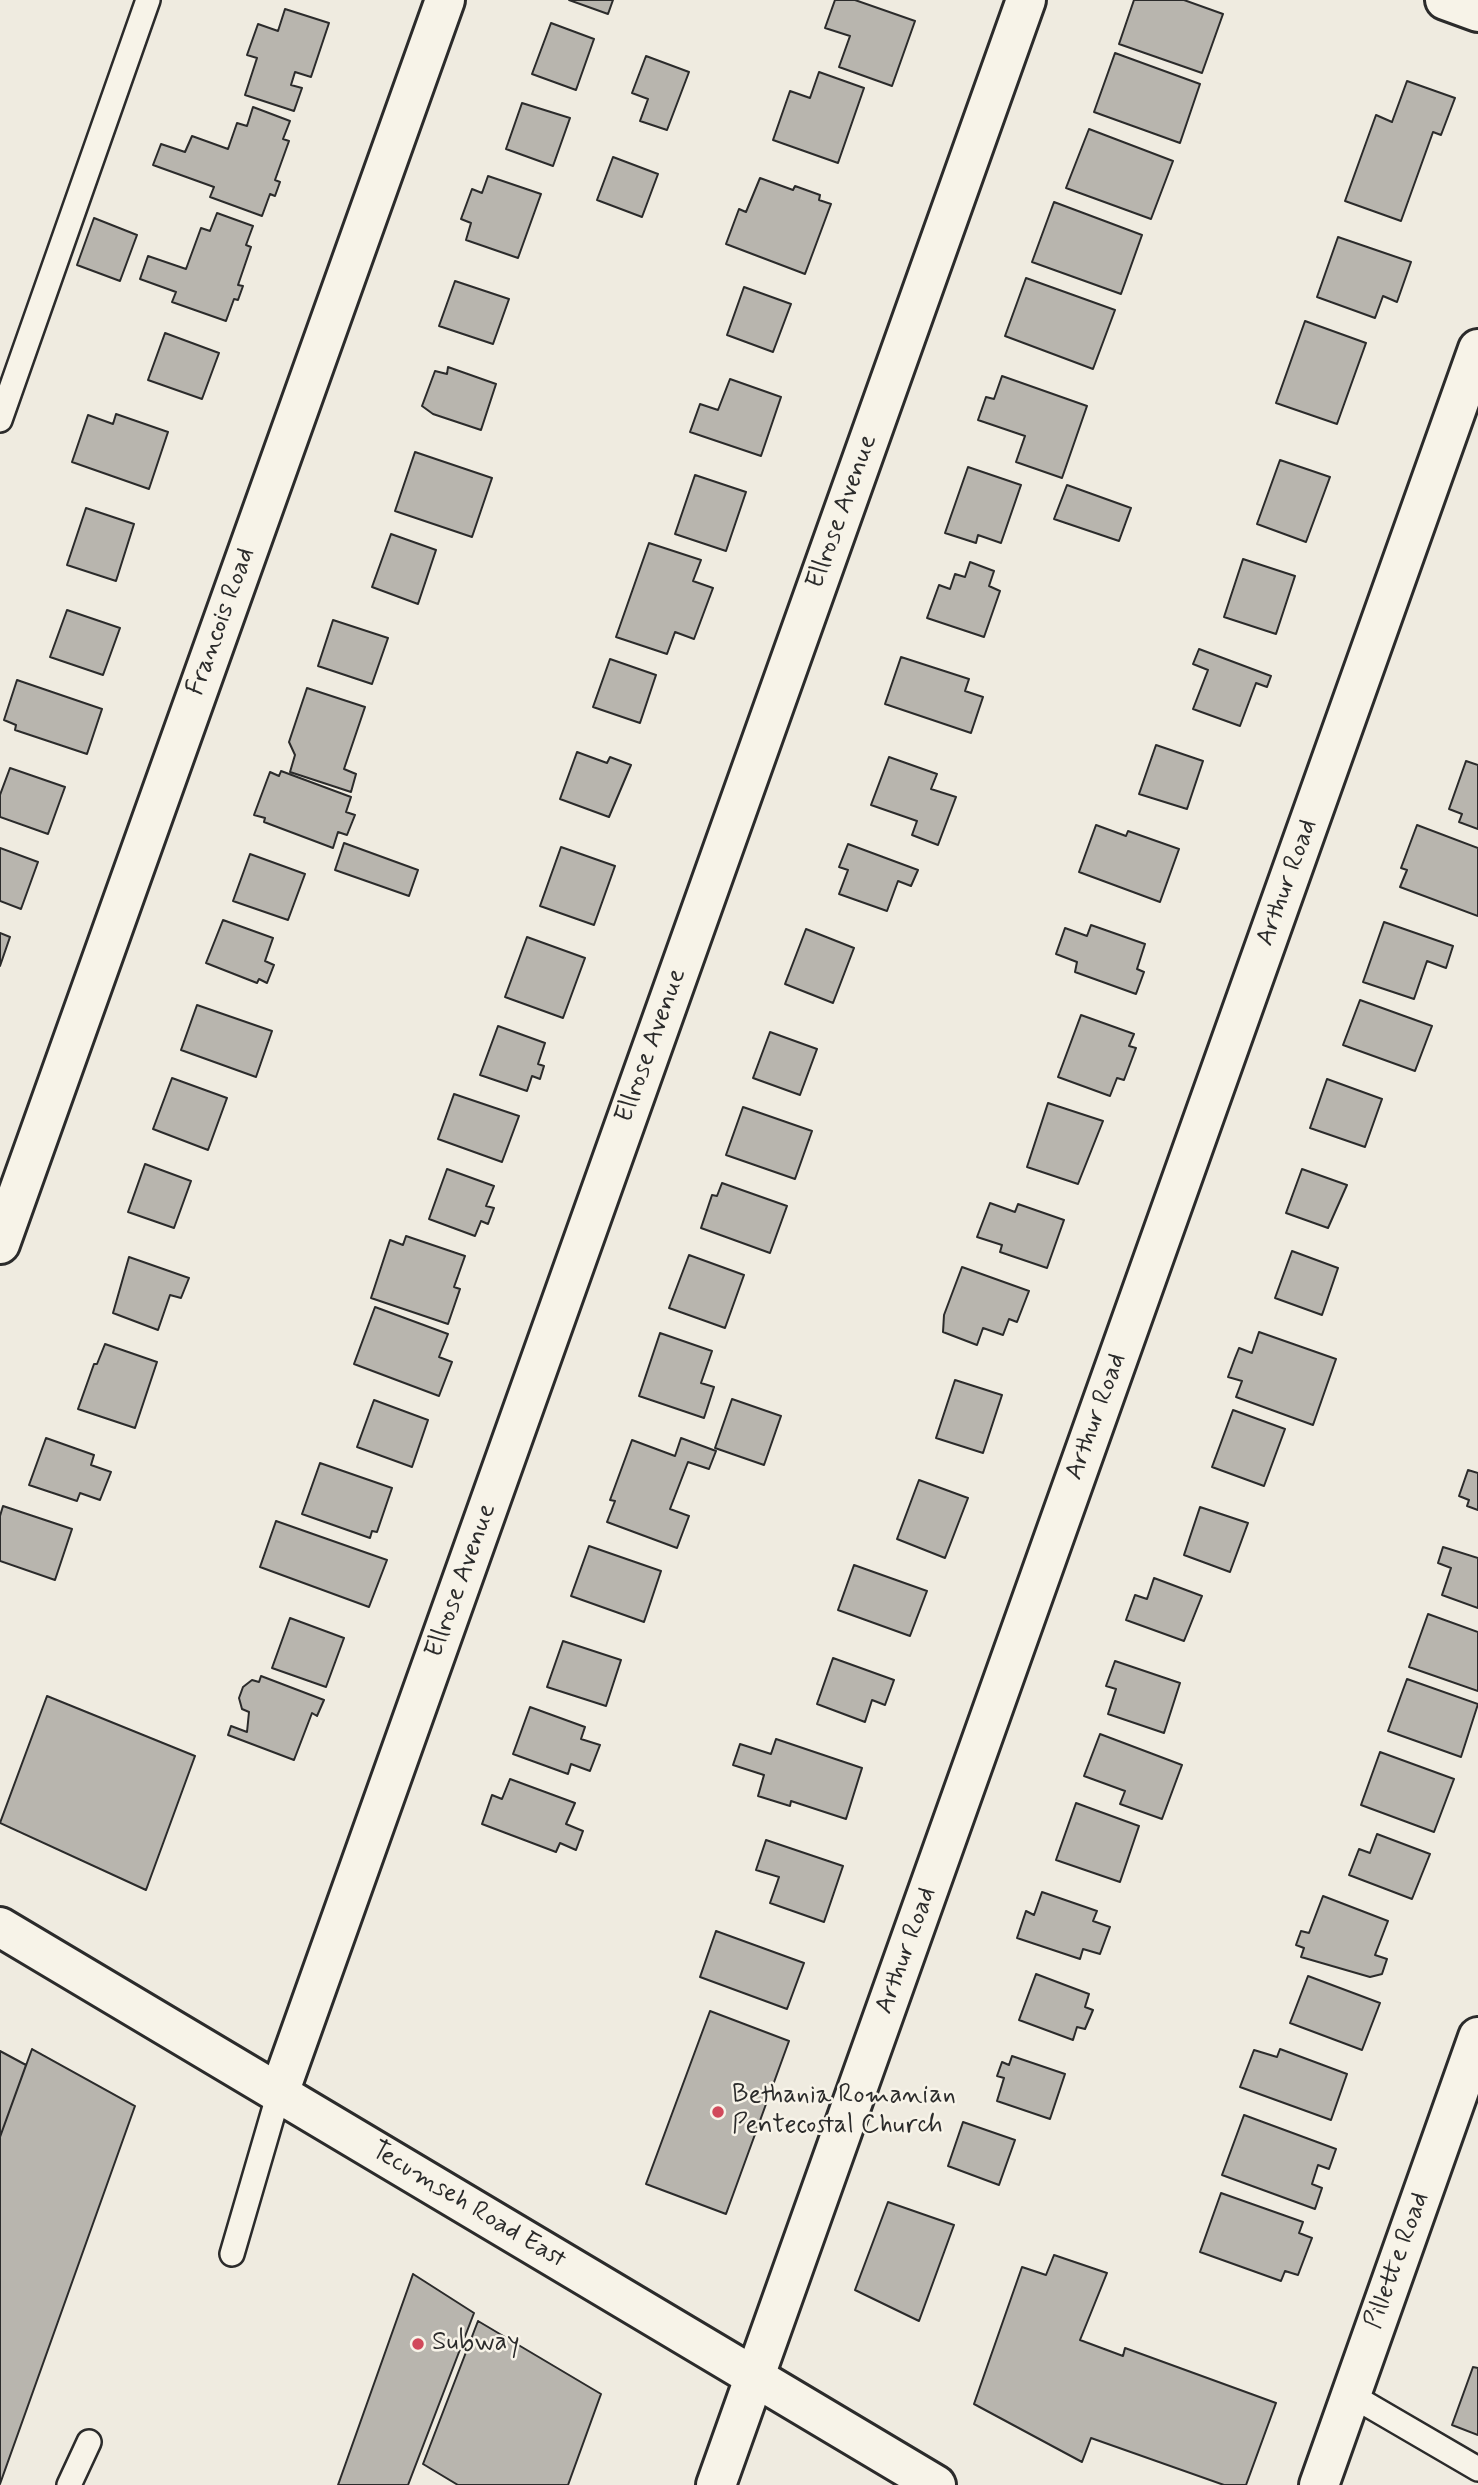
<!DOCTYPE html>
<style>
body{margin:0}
canvas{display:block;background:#efebe0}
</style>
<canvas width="1478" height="2485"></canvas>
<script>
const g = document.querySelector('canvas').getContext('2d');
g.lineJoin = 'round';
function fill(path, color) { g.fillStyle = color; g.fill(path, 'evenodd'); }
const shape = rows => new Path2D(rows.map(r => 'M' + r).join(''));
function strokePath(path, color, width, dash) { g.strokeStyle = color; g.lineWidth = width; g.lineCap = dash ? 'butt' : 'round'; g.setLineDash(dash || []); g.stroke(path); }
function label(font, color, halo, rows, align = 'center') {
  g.font = font + ' Mynerve,sans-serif'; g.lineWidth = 5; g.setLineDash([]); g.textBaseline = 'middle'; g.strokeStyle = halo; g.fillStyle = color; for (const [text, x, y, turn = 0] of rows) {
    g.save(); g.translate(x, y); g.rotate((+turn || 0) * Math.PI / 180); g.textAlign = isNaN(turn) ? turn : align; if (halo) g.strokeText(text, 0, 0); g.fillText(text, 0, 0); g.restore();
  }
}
const building = shape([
 [569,0,613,0,608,14,569,0],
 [835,0,855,0,915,21,892,86,839,67,850,36,825,28,835,0],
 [1134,0,1184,0,1223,14,1202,73,1119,44,1134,0],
 [285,9,329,23,311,77,295,72,291,85,302,88,294,111,245,95,257,58,247,55,258,24,278,31,285,9],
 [551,23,594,39,576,90,532,74,551,23],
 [1115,53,1200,84,1180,143,1094,112,1115,53],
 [646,56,689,72,667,130,640,121,648,99,632,93,646,56],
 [819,72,864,88,838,163,773,140,790,91,810,98,819,72],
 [1407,81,1455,98,1441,135,1433,132,1401,221,1345,201,1376,115,1392,122,1407,81],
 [522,103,570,118,553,166,506,149,522,103],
 [253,107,290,121,283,139,289,141,275,180,280,182,275,196,270,194,262,216,210,197,214,187,153,165,161,144,185,152,192,136,228,149,237,123,247,126,253,107],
 [1089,129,1173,161,1151,219,1066,188,1089,129],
 [613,157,658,174,642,217,597,200,613,157],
 [488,176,541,194,518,258,466,240,471,223,461,219,472,189,482,193,488,176],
 [760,178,793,190,795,186,820,195,819,200,831,204,805,274,726,244,739,209,746,212,760,178],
 [1054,202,1142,235,1121,294,1032,262,1054,202],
 [217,213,253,226,246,245,251,247,238,285,243,286,238,300,234,299,226,321,172,302,176,292,140,279,148,256,186,269,201,228,210,231,217,213],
 [94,218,137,235,120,281,77,265,94,218],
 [1338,237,1411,262,1397,302,1383,296,1375,318,1317,297,1338,237],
 [1026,278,1115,310,1093,369,1005,336,1026,278],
 [455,281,509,299,493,344,439,326,455,281],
 [744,287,791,304,773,352,727,335,744,287],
 [1305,321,1366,343,1337,424,1276,403,1305,321],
 [165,333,219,353,202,399,148,380,165,333],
 [448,367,496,384,481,430,433,414,422,406,435,371,447,374,448,367],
 [1002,376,1087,406,1062,478,1016,462,1025,436,978,420,986,397,994,399,1002,376],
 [730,379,781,397,761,456,690,432,700,404,718,410,730,379],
 [116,414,168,432,149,489,72,462,88,415,113,424,116,414],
 [415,452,492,478,472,537,395,511,415,452],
 [1280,460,1330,477,1306,542,1257,524,1280,460],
 [968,467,1021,485,1001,543,978,535,976,543,945,533,968,467],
 [695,475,746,492,726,551,675,534,695,475],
 [1067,485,1131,508,1119,541,1054,519,1067,485],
 [86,508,134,524,116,581,67,565,86,508],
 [391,534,436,550,418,604,372,587,391,534],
 [649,543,701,560,693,581,713,588,694,639,675,632,667,654,616,637,649,543],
 [1243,559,1295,576,1276,634,1224,617,1243,559],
 [970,562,994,571,989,586,1000,591,984,637,927,618,939,585,950,589,955,574,965,577,970,562],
 [67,610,120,628,103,675,50,657,67,610],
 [333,620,388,638,372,684,318,666,333,620],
 [1199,649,1271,676,1267,687,1256,683,1240,726,1193,709,1208,670,1193,664,1199,649],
 [901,657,969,679,965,691,983,697,971,733,885,704,901,657],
 [610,659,656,675,640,723,593,707,610,659],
 [17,680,102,709,87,754,15,730,16,725,4,720,17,680],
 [307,688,365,707,344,769,356,774,351,792,290,772,295,755,289,742,307,688],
 [1156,745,1203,761,1187,809,1139,794,1156,745],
 [577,752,607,763,610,757,631,765,609,817,560,799,577,752],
 [889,757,937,774,931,789,956,797,938,845,912,835,917,821,871,805,889,757],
 [1466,761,1478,765,1478,829,1459,822,1462,814,1449,809,1466,761],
 [10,768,65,787,48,834,0,817,0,795,10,768],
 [281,771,351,797,346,812,355,815,347,835,338,832,333,848,264,822,265,818,254,815,270,772,279,776,281,771],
 [1096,825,1126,836,1128,831,1179,849,1160,902,1079,872,1096,825],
 [1417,825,1478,848,1478,916,1400,887,1407,870,1401,868,1417,825],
 [344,843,418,870,409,896,335,870,344,843],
 [848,844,918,870,911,886,898,881,887,911,839,894,848,870,839,867,848,844],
 [561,847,615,866,594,925,540,906,561,847],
 [0,848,38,862,21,909,0,901,0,848],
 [250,854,305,874,288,920,233,901,250,854],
 [223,920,273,938,265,961,274,965,267,983,259,979,257,983,206,963,223,920],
 [1384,922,1453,946,1446,968,1427,961,1414,999,1363,982,1384,922],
 [1091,925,1145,944,1137,969,1144,972,1136,994,1075,972,1077,962,1056,954,1065,928,1087,936,1091,925],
 [806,929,854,948,833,1003,785,984,806,929],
 [0,933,10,937,0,966,0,933],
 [527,937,585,958,563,1018,505,997,527,937],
 [1360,1000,1432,1026,1415,1071,1343,1045,1360,1000],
 [197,1005,272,1031,256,1077,181,1050,197,1005],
 [1081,1015,1134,1034,1129,1046,1136,1048,1124,1080,1117,1078,1110,1096,1058,1077,1081,1015],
 [498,1026,545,1043,538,1064,544,1066,540,1079,532,1076,527,1091,480,1075,498,1026],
 [770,1032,817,1049,800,1095,753,1078,770,1032],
 [172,1078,227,1098,208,1150,153,1129,172,1078],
 [1327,1079,1382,1099,1365,1147,1310,1128,1327,1079],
 [454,1094,519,1116,502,1162,438,1139,454,1094],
 [1048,1103,1103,1121,1078,1184,1027,1167,1048,1103],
 [743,1107,812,1131,795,1179,726,1155,743,1107],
 [145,1164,191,1181,174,1228,128,1212,145,1164],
 [447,1169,494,1186,486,1206,494,1208,488,1224,481,1221,475,1236,429,1219,447,1169],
 [1302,1169,1347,1185,1328,1228,1286,1213,1302,1169],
 [722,1183,787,1206,770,1253,701,1228,712,1195,717,1196,722,1183],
 [990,1203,1015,1212,1018,1204,1064,1220,1047,1268,1000,1252,1002,1245,977,1237,990,1203],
 [406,1236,465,1256,454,1287,460,1289,448,1324,371,1298,390,1240,403,1245,406,1236],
 [1292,1251,1338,1268,1322,1315,1275,1298,1292,1251],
 [689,1255,744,1275,725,1328,669,1308,689,1255],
 [129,1257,189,1278,181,1298,170,1295,158,1330,113,1313,129,1257],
 [962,1267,1029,1291,1017,1322,1009,1319,1003,1335,983,1328,977,1345,943,1332,944,1315,962,1267],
 [375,1307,448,1334,439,1357,452,1362,439,1396,354,1364,375,1307],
 [1259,1332,1336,1359,1313,1425,1236,1397,1242,1381,1228,1377,1235,1358,1239,1348,1252,1353,1259,1332],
 [660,1333,712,1351,701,1383,714,1387,704,1418,639,1396,660,1333],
 [105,1344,157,1362,135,1428,78,1409,94,1364,97,1364,105,1344],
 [955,1380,1002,1395,983,1453,936,1438,955,1380],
 [732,1399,781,1416,764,1465,715,1448,732,1399],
 [374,1400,428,1420,412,1467,357,1447,374,1400],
 [1233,1410,1285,1429,1264,1486,1212,1467,1233,1410],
 [46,1438,94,1455,91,1465,111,1472,100,1500,80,1493,77,1501,29,1485,46,1438],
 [681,1438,716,1451,709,1469,688,1462,670,1509,689,1516,677,1548,607,1522,615,1501,610,1500,632,1440,675,1456,681,1438],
 [320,1463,392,1488,377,1532,372,1531,370,1538,302,1514,320,1463],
 [1468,1470,1478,1473,1478,1510,1467,1506,1469,1500,1459,1496,1468,1470],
 [919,1480,968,1498,945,1558,897,1539,919,1480],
 [3,1506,72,1529,55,1580,0,1561,0,1516,3,1506],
 [1200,1507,1248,1523,1230,1572,1184,1555,1200,1507],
 [276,1521,387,1560,369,1607,260,1567,276,1521],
 [589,1546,661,1571,644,1622,571,1596,589,1546],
 [1443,1547,1478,1558,1478,1608,1442,1595,1451,1568,1438,1563,1443,1547],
 [854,1565,927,1591,910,1636,838,1610,854,1565],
 [1154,1578,1202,1596,1184,1641,1126,1620,1135,1595,1147,1599,1154,1578],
 [1428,1614,1478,1632,1478,1691,1409,1667,1428,1614],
 [290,1618,344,1638,326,1687,272,1668,290,1618],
 [563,1641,621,1660,606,1706,547,1687,563,1641],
 [833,1658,894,1680,885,1705,872,1700,865,1722,817,1704,833,1658],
 [1115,1661,1180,1683,1164,1733,1108,1714,1116,1689,1106,1686,1115,1661],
 [261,1676,324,1700,317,1716,312,1713,294,1760,228,1735,231,1726,247,1732,249,1712,242,1709,239,1698,243,1687,252,1680,259,1682,261,1676],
 [1407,1679,1478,1704,1461,1757,1388,1731,1407,1679],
 [47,1696,195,1756,146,1890,0,1823,47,1696],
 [530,1707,585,1727,581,1739,600,1745,590,1771,571,1764,568,1774,513,1754,530,1707],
 [1100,1734,1182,1765,1162,1819,1120,1804,1125,1791,1084,1776,1100,1734],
 [776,1739,862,1768,846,1819,791,1801,790,1806,758,1796,764,1775,733,1765,740,1744,771,1754,776,1739],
 [1380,1752,1454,1779,1434,1832,1361,1805,1380,1752],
 [510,1779,575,1803,566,1824,583,1831,576,1850,560,1843,556,1852,482,1824,492,1795,502,1799,510,1779],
 [1076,1803,1139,1826,1120,1882,1056,1860,1076,1803],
 [1377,1834,1430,1854,1412,1899,1349,1875,1359,1849,1370,1853,1377,1834],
 [766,1840,843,1866,824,1922,770,1903,779,1877,756,1870,766,1840],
 [1042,1892,1097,1911,1093,1921,1110,1927,1100,1954,1083,1949,1080,1959,1017,1938,1026,1911,1034,1915,1042,1892],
 [1323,1896,1388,1921,1375,1955,1387,1959,1382,1974,1370,1977,1301,1957,1304,1948,1296,1945,1301,1931,1309,1933,1323,1896],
 [716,1931,804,1963,787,2009,700,1977,716,1931],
 [1036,1974,1089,1994,1085,2007,1093,2010,1085,2029,1077,2027,1073,2040,1019,2020,1036,1974],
 [1308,1976,1380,2003,1362,2050,1290,2023,1308,1976],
 [710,2011,789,2041,726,2214,646,2184,710,2011],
 [32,2049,135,2106,0,2484,0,2137,32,2049],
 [1280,2049,1347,2074,1331,2120,1240,2087,1254,2050,1277,2057,1280,2049],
 [0,2051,26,2065,0,2137,0,2051],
 [1012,2056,1065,2074,1050,2119,997,2101,1004,2078,997,2076,1002,2062,1009,2065,1012,2056],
 [1244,2115,1336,2149,1329,2169,1318,2165,1312,2184,1322,2188,1315,2209,1222,2175,1244,2115],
 [963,2122,1015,2140,999,2185,948,2166,963,2122],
 [1221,2193,1303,2222,1299,2233,1312,2238,1298,2275,1285,2271,1281,2281,1200,2252,1221,2193],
 [888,2202,954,2225,919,2321,855,2290,888,2202],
 [1054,2255,1107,2273,1080,2340,1123,2356,1125,2348,1276,2403,1246,2485,1224,2485,1091,2438,1082,2462,974,2404,1022,2267,1046,2275,1054,2255],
 [413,2274,474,2313,408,2485,338,2485,413,2274],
 [478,2321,601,2394,568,2485,458,2485,423,2464,478,2321],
 [1473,2367,1478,2368,1478,2435,1452,2425,1473,2367]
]);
fill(building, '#b8b5ae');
strokePath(building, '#2b2b2b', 2);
const service = shape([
 [0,420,148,0],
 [232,2254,279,2093],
 [1351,2395,1478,2469],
 [69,2485,89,2442]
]);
const minor = shape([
 [1445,0,1478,12],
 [0,1244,445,0],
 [279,2093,1026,0],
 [716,2485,1478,349]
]);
const tertiary = shape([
 [1319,2485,1478,2037]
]);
const secondary = shape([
 [0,1927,936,2485]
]);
strokePath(service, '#2b2b2b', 28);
strokePath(minor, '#2b2b2b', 44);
strokePath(tertiary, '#2b2b2b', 44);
strokePath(secondary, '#2b2b2b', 44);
strokePath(service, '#f7f3e8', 23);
strokePath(minor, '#f7f3e8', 38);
strokePath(tertiary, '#f7f3e8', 38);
strokePath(secondary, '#f7f3e8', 38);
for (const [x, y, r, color] of [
 [718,2112,7,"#d1495b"],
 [418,2344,7,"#d1495b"]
]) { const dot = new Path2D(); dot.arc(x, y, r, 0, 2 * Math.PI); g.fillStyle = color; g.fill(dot); strokePath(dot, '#f7f3e8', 2.5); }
label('26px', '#2b2b2b', '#f7f3e8', [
 ["Ellrose Avenue",843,512,-70],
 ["Francois Road",222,622,-70],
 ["Arthur Road",1288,883,-70],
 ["Ellrose Avenue",652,1046,-70],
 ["Arthur Road",1097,1417,-70],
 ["Ellrose Avenue",462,1581,-70],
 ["Arthur Road",907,1951,-70],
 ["Tecumseh Road East",468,2206,31],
 ["Pillette Road",1398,2261,-70]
]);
label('26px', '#2b2b2b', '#f7f3e8', [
 ["Bethania Romanian",732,2097],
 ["Pentecostal Church",732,2127],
 ["Subway",432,2344]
], 'left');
</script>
